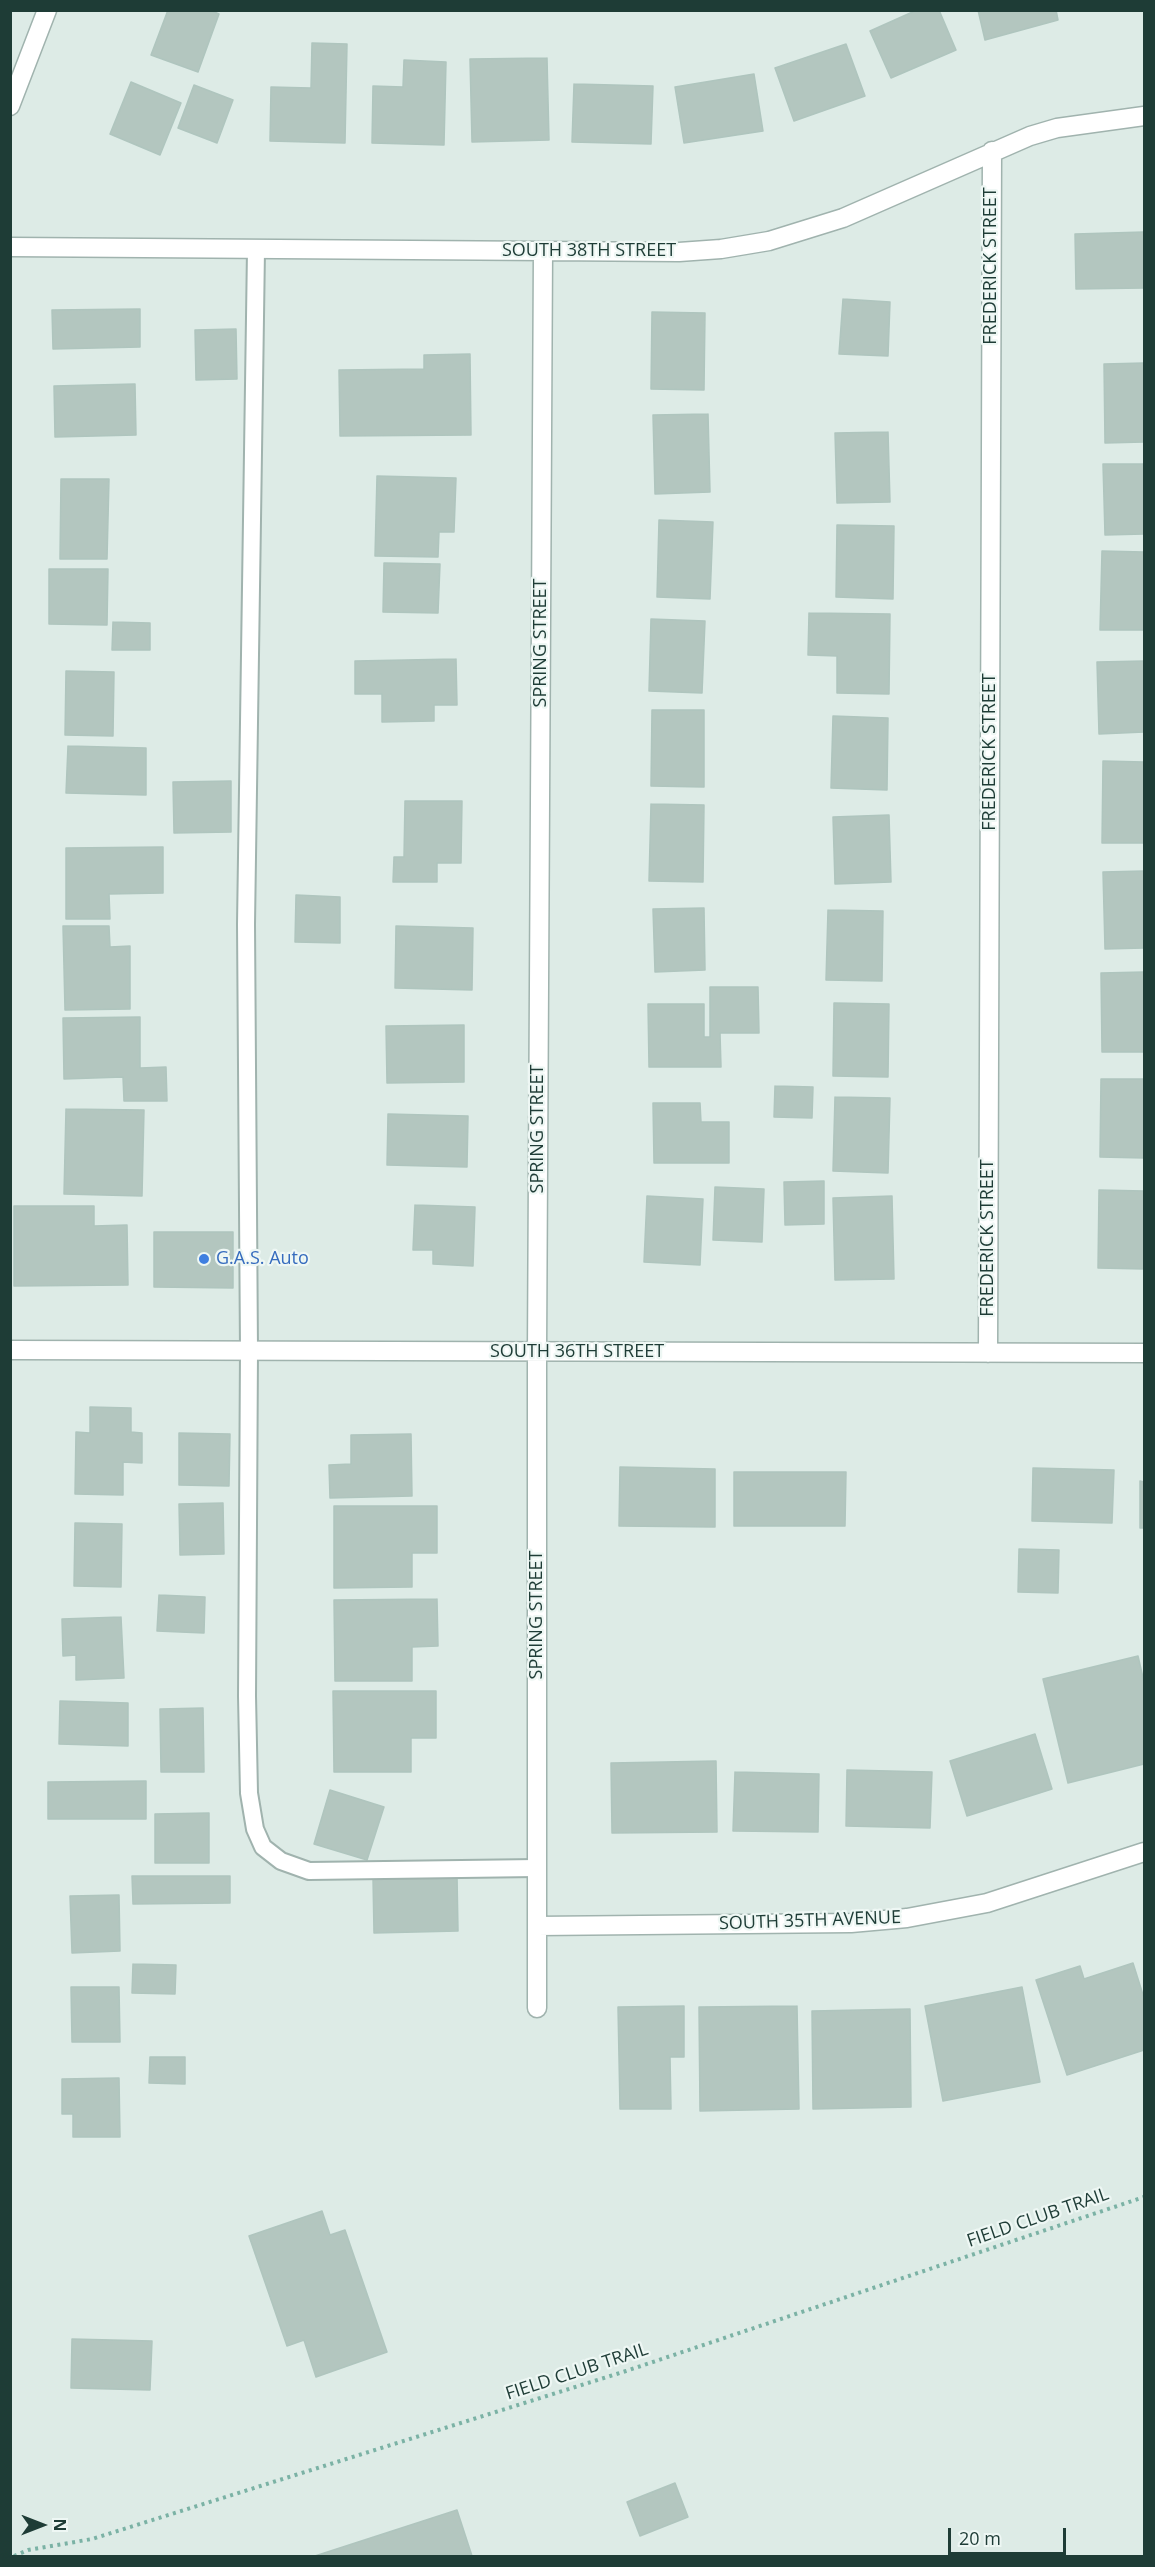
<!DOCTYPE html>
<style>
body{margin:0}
#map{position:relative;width:1155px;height:2567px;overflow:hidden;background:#ddebe6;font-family:"Open Sans",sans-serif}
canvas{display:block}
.frame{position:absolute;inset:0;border:12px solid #1e3c36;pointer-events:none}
.north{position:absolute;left:12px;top:2495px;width:60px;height:60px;-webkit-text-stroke:4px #eef7f4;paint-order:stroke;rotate:90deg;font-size:16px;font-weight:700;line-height:24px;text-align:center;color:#1e3c36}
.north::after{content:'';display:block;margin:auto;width:21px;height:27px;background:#1e3c36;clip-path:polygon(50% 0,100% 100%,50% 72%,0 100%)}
.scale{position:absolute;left:948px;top:2528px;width:118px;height:27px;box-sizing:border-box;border:3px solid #1e3c36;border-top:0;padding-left:8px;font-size:18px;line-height:21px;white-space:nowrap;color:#1e3c36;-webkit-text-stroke:4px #eef7f4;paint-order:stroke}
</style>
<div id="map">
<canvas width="1155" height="2567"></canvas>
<div class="frame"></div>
<div class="north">N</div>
<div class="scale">20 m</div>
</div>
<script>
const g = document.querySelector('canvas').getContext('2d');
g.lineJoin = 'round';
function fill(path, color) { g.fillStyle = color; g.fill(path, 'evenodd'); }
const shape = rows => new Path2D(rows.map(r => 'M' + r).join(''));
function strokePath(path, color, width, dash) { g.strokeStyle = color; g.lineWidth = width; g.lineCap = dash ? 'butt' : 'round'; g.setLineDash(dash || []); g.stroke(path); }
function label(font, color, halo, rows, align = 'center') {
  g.font = font + ' "Open Sans",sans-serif'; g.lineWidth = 4.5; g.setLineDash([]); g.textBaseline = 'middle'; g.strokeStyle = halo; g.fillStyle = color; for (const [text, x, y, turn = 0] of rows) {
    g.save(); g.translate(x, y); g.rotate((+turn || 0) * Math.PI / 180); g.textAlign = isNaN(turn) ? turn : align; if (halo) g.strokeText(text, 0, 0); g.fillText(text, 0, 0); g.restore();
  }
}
const building = shape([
 [168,10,210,10,219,14,198,72,151,55,168,10],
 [917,10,939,10,956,50,891,78,870,31,917,10],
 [978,10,1056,10,1058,20,985,40,978,10],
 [312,43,347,44,345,143,270,141,271,87,311,88,312,43],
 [846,44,865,96,794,121,775,68,846,44],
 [547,58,549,140,472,142,470,59,547,58],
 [404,60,446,62,444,145,372,143,373,86,403,87,404,60],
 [754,74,763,131,684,143,675,87,754,74],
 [131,82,181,103,160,155,110,134,131,82],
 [574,84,653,86,651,144,572,142,574,84],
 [194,85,233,100,217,143,178,128,194,85],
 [1144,232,1144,288,1076,289,1075,234,1144,232],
 [843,299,890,302,888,356,839,354,843,299],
 [140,309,140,347,53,349,52,310,140,309],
 [652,312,705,313,704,390,651,389,652,312],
 [236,329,237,379,196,380,195,330,236,329],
 [470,354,471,435,340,436,339,370,424,369,424,355,470,354],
 [1144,363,1144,442,1105,443,1104,364,1144,363],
 [135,384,136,435,55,437,54,386,135,384],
 [708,414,710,492,655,494,653,415,708,414],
 [888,432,890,502,837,503,835,433,888,432],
 [1103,464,1144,464,1144,534,1105,535,1103,464],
 [377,476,456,478,454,532,439,532,438,557,375,556,377,476],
 [61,479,109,479,107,559,60,559,61,479],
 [659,520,713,522,710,599,657,597,659,520],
 [837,525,894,526,893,599,836,597,837,525],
 [1102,551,1144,552,1144,630,1100,630,1102,551],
 [384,563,440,564,438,613,383,612,384,563],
 [49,569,108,569,107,625,49,624,49,569],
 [809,613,890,614,889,694,837,693,837,656,808,655,809,613],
 [651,619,705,621,702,693,649,691,651,619],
 [113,622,150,623,150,650,112,650,113,622],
 [456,659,457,705,434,705,434,721,382,722,382,694,355,694,355,661,456,659],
 [1144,661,1144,732,1099,734,1097,662,1144,661],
 [66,671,114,672,113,736,65,735,66,671],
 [652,710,704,710,704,787,651,786,652,710],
 [833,716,888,718,887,790,831,788,833,716],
 [68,746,146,748,146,795,66,793,68,746],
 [1103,761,1144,762,1144,843,1102,843,1103,761],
 [231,781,231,832,174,833,173,782,231,781],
 [405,801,462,801,461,863,437,863,437,882,393,882,394,857,404,857,405,801],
 [651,804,704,805,703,882,649,881,651,804],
 [889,815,891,882,835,884,833,817,889,815],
 [163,847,163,893,109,894,110,919,66,919,66,848,163,847],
 [1144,871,1144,948,1105,949,1103,872,1144,871],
 [296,895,340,897,340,943,295,942,296,895],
 [704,908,705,970,655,972,653,909,704,908],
 [828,910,883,911,882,981,826,980,828,910],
 [63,926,109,926,110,947,130,946,130,1009,65,1010,63,926],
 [396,926,473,928,472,990,395,988,396,926],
 [1144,972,1144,1052,1102,1052,1101,973,1144,972],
 [710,987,758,987,759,1033,720,1033,721,1067,649,1067,648,1004,704,1004,704,1037,710,1037,710,987],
 [834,1003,889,1004,888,1077,833,1076,834,1003],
 [140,1017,140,1068,166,1067,167,1101,124,1101,123,1077,64,1079,63,1018,140,1017],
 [464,1025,464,1082,387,1083,386,1026,464,1025],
 [1101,1079,1144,1079,1144,1158,1100,1157,1101,1079],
 [775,1086,813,1087,812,1118,774,1117,775,1086],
 [835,1097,890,1098,888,1173,833,1171,835,1097],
 [653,1103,700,1103,701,1122,729,1122,729,1163,654,1163,653,1103],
 [66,1109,144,1110,142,1196,64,1194,66,1109],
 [388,1114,468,1116,467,1167,387,1165,388,1114],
 [824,1181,824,1224,785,1225,784,1182,824,1181],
 [715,1187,764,1189,762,1242,713,1240,715,1187],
 [1099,1190,1144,1191,1144,1269,1098,1268,1099,1190],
 [647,1196,703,1199,700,1265,644,1262,647,1196],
 [892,1196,894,1279,835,1280,833,1198,892,1196],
 [415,1205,475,1207,473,1266,433,1264,433,1250,413,1250,415,1205],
 [14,1206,94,1206,94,1226,127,1225,128,1285,14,1286,14,1206],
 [154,1232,233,1232,233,1288,154,1287,154,1232],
 [90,1407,131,1408,131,1432,142,1433,142,1463,123,1462,123,1495,75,1494,76,1432,90,1433,90,1407],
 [179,1433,230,1434,229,1486,179,1485,179,1433],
 [411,1434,412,1496,330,1498,329,1465,351,1464,351,1435,411,1434],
 [620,1467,715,1469,715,1527,619,1526,620,1467],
 [1033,1468,1114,1470,1112,1523,1032,1521,1033,1468],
 [734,1472,846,1472,845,1526,734,1526,734,1472],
 [1140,1481,1144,1482,1144,1528,1140,1528,1140,1481],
 [223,1503,224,1554,180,1555,179,1504,223,1503],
 [334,1506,437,1506,437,1553,412,1553,412,1587,334,1588,334,1506],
 [75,1523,122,1524,121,1587,74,1586,75,1523],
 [1019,1549,1059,1550,1058,1593,1018,1592,1019,1549],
 [159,1595,205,1597,204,1633,157,1631,159,1595],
 [437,1599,438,1646,412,1647,412,1681,335,1681,334,1600,437,1599],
 [121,1617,124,1678,76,1680,76,1655,63,1656,62,1619,121,1617],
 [1138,1656,1144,1682,1144,1764,1068,1783,1043,1679,1138,1656],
 [333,1691,436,1691,436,1738,411,1738,411,1772,334,1772,333,1691],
 [60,1701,128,1703,128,1746,59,1744,60,1701],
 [203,1708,204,1772,161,1772,160,1709,203,1708],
 [1035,1734,1052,1789,967,1816,950,1761,1035,1734],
 [716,1761,717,1832,612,1833,611,1763,716,1761],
 [847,1770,932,1772,930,1828,846,1826,847,1770],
 [735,1772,819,1774,818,1832,733,1831,735,1772],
 [146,1781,146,1819,48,1819,48,1782,146,1781],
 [330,1790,384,1807,367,1860,314,1844,330,1790],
 [209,1813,209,1863,155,1863,155,1814,209,1813],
 [132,1876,230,1876,230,1903,133,1904,132,1876],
 [457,1876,458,1931,374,1933,373,1878,457,1876],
 [119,1895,120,1951,72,1953,70,1896,119,1895],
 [1133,1963,1144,1998,1144,2050,1067,2075,1036,1980,1080,1966,1084,1979,1133,1963],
 [133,1964,176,1965,175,1994,132,1993,133,1964],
 [71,1987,119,1987,120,2042,72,2042,71,1987],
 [1022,1987,1040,2082,943,2101,925,2006,1022,1987],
 [684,2006,684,2057,670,2057,671,2109,620,2109,618,2007,684,2006],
 [797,2006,799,2109,700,2111,699,2007,797,2006],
 [910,2009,911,2107,813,2109,812,2011,910,2009],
 [150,2057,185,2057,185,2084,149,2083,150,2057],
 [119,2078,120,2137,73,2137,73,2114,62,2114,62,2079,119,2078],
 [322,2211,330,2235,345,2230,387,2352,316,2377,304,2340,287,2346,249,2236,322,2211],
 [72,2339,152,2341,150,2390,71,2388,72,2339],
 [675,2483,688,2517,640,2536,627,2502,675,2483],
 [457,2510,472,2556,315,2556,457,2510]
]);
fill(building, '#b3c6bf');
strokePath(building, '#afc5be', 1.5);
const service = shape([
 [256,250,246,924,249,1351,247,1696,249,1793,255,1829,263,1847,281,1861,309,1871,537,1868]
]);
const minor = shape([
 [10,247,679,252,721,249,769,241,843,218,1030,136,1057,128,1144,116],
 [10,1350,1144,1353],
 [988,1353,992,151],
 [537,1926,851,1923,907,1918,987,1903,1144,1852],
 [537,2008,537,1352,543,251]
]);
const tertiary = shape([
 [10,106,47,10]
]);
strokePath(service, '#a0b3ae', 20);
strokePath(minor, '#a0b3ae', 21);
strokePath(tertiary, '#a0b3ae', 21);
strokePath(shape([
 [14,2556,28,2550,92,2539,626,2371,1144,2197]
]), '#7bb2a5', 4, [3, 4.5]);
strokePath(service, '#fff', 16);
strokePath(minor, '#fff', 18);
strokePath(tertiary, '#fff', 18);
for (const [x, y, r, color] of [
 [204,1259,6,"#3f7fe0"]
]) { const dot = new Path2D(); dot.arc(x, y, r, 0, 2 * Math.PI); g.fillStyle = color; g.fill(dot); strokePath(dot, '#eef7f4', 2); }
label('18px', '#1e3c36', '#eef7f4', [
 ["SOUTH 38TH STREET",589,251],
 ["FREDERICK STREET",991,266,-90],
 ["SPRING STREET",541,643,-90],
 ["FREDERICK STREET",990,752,-90],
 ["SPRING STREET",538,1129,-90],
 ["FREDERICK STREET",988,1238,-90],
 ["SOUTH 36TH STREET",577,1352],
 ["SPRING STREET",537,1615,-90],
 ["SOUTH 35TH AVENUE",810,1921,-2],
 ["FIELD CLUB TRAIL",1038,2218,-19],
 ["FIELD CLUB TRAIL",577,2372,-18]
]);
label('18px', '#366cbe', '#eef7f4', [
 ["G.A.S. Auto",216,1259]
], 'left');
</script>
